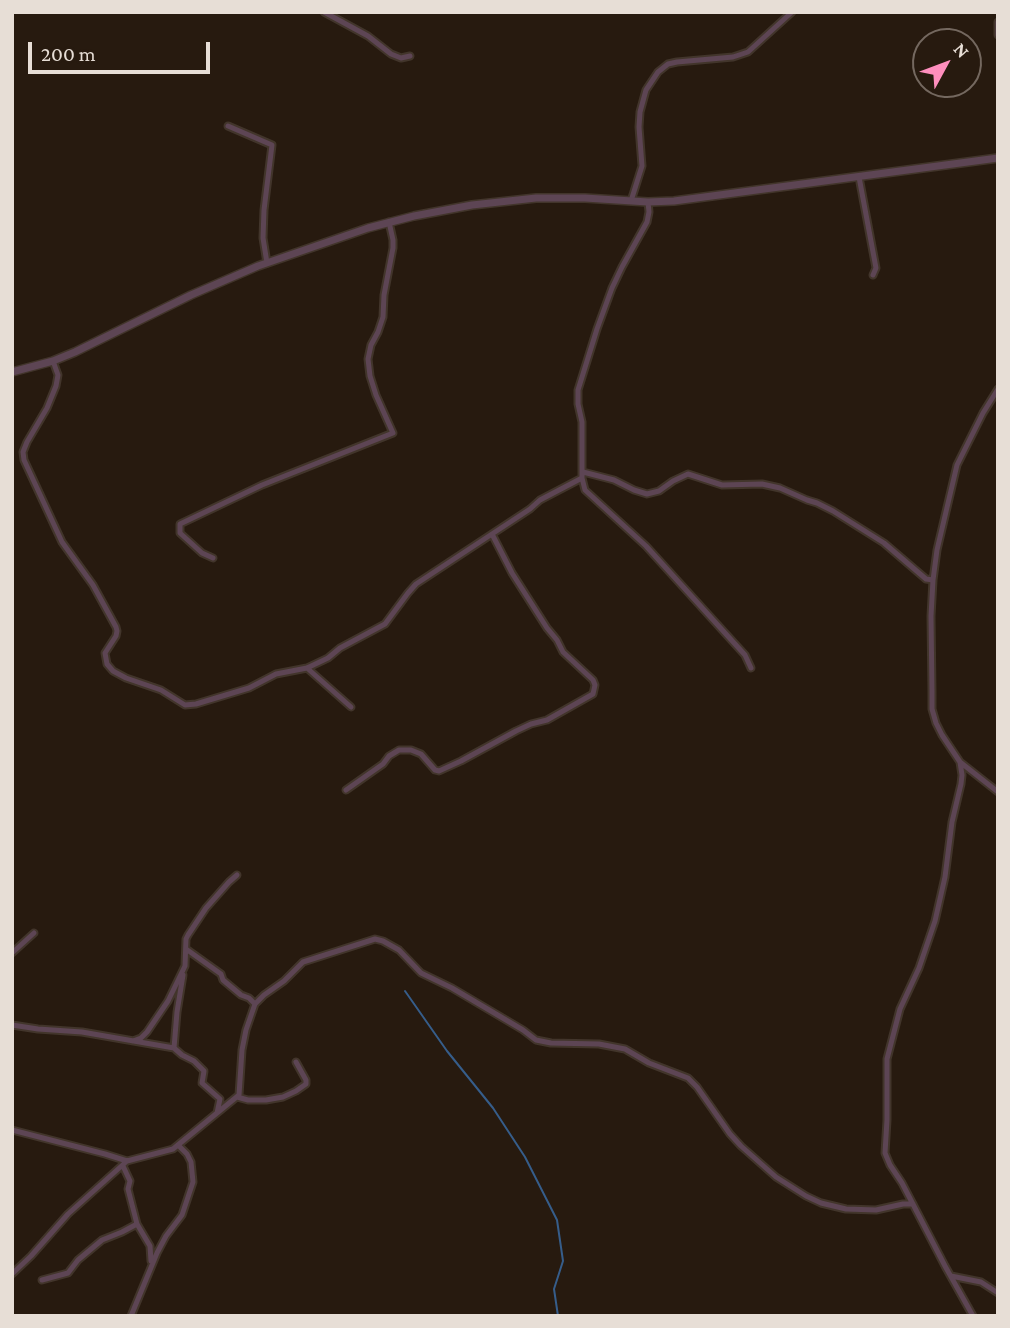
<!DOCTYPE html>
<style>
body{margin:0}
#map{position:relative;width:1010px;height:1328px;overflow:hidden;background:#271a0f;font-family:"Crimson Pro",serif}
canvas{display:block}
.frame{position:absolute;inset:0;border:14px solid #e7ded6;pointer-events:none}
.north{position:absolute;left:912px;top:28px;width:70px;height:70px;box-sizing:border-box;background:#271a0f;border:2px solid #74685f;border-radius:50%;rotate:49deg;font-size:19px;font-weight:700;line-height:28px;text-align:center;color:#e7ded6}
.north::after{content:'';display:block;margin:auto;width:24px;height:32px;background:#fe8ebd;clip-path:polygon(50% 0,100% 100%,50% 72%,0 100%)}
.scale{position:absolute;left:28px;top:42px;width:182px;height:32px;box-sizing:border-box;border:4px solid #e7ded6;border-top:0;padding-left:9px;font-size:21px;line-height:24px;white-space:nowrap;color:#e7ded6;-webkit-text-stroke:5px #271a0f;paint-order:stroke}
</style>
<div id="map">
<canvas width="1010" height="1328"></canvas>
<div class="frame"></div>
<div class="north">N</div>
<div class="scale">200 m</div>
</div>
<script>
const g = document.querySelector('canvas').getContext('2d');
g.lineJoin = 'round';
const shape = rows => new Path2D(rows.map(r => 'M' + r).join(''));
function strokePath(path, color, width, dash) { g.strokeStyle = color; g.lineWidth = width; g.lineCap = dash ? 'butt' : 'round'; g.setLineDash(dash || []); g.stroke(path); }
strokePath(shape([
 [405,991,447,1051,493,1108,525,1157,557,1220,563,1261,554,1289,558,1316]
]), '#365d8a', 2);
const minor = shape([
 [324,12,368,36,391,54,401,58,410,56],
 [998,22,998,35],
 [228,126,272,145,264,210,263,238,267,263],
 [859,177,876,268,873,275],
 [631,201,642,166,639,127,640,112,646,90,658,72,668,64,677,62,733,57,748,52,792,12],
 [648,202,649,212,647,222,622,267,612,288,597,329,578,390,578,404,582,422,582,478,585,490,646,546,745,655,751,668],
 [53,361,58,375,56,386,47,408,27,442,23,452,24,460,62,542,93,585,116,627,117,631,116,636,105,653,107,664,113,671,126,678,161,690,185,705,196,704,249,688,276,674,307,668,328,658,340,648,385,624,408,593,416,584,530,509,540,500,582,478],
 [998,389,983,413,957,465,937,550,933,580,931,616,932,692,932,709,936,723,942,735,960,762,998,792],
 [583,472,614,480,634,490,647,494,659,491,673,481,688,474,722,485,762,484,780,488,807,500,817,503,833,511,884,543,926,579,933,580],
 [213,558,202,553,180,533,180,524,262,485,393,433,376,395,370,376,368,359,371,345,378,332,383,317,384,295,393,248,393,240,389,222],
 [307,668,351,707],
 [960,762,962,775,961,784,952,822,945,877,935,921,919,968,900,1009,887,1059,887,1120,885,1153,890,1165,902,1183,945,1266,973,1316],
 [346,790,383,764,389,756,399,750,411,750,421,754,435,770,439,771,461,761,516,731,531,724,547,720,593,694,595,685,593,680,563,652,557,640,547,628,512,573,492,534],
 [186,949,221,974,223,980,241,995,249,998,255,1004],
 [12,953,34,933],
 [12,1025,38,1029,82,1032,174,1048,182,1055,194,1061,204,1071,202,1083,220,1099,217,1113],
 [133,1041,141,1038,147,1032,168,1001,185,966,186,939,188,935,206,908,229,882,237,875],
 [174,1048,177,1012,183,975],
 [237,1097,248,1100,266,1100,283,1097,296,1091,306,1084,306,1080,296,1062],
 [12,1130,105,1154,127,1161,173,1149,239,1095,242,1050,246,1030,255,1004,264,995,284,981,303,962,375,939,383,941,399,950,421,973,452,988,523,1030,536,1040,551,1043,599,1044,625,1049,649,1063,688,1078,697,1087,730,1134,741,1146,776,1177,806,1196,821,1203,846,1209,876,1210,903,1204,913,1204],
 [123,1166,130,1181,128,1189,137,1224,150,1246,151,1261],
 [12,1274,31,1256,68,1214,127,1161],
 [951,1276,981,1282,998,1293],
 [42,1280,68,1273,78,1260,102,1240,122,1232,137,1224],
 [131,1316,157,1253,166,1236,182,1215,193,1182,191,1162,187,1154,178,1145]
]);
const tertiary = shape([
 [12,372,53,361,75,352,191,295,258,266,368,228,414,216,472,205,536,198,585,198,648,202,674,201,998,158]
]);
strokePath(minor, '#42352b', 9);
strokePath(tertiary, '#42352b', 10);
strokePath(minor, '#5d4554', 5);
strokePath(tertiary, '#5d4554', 7);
</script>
